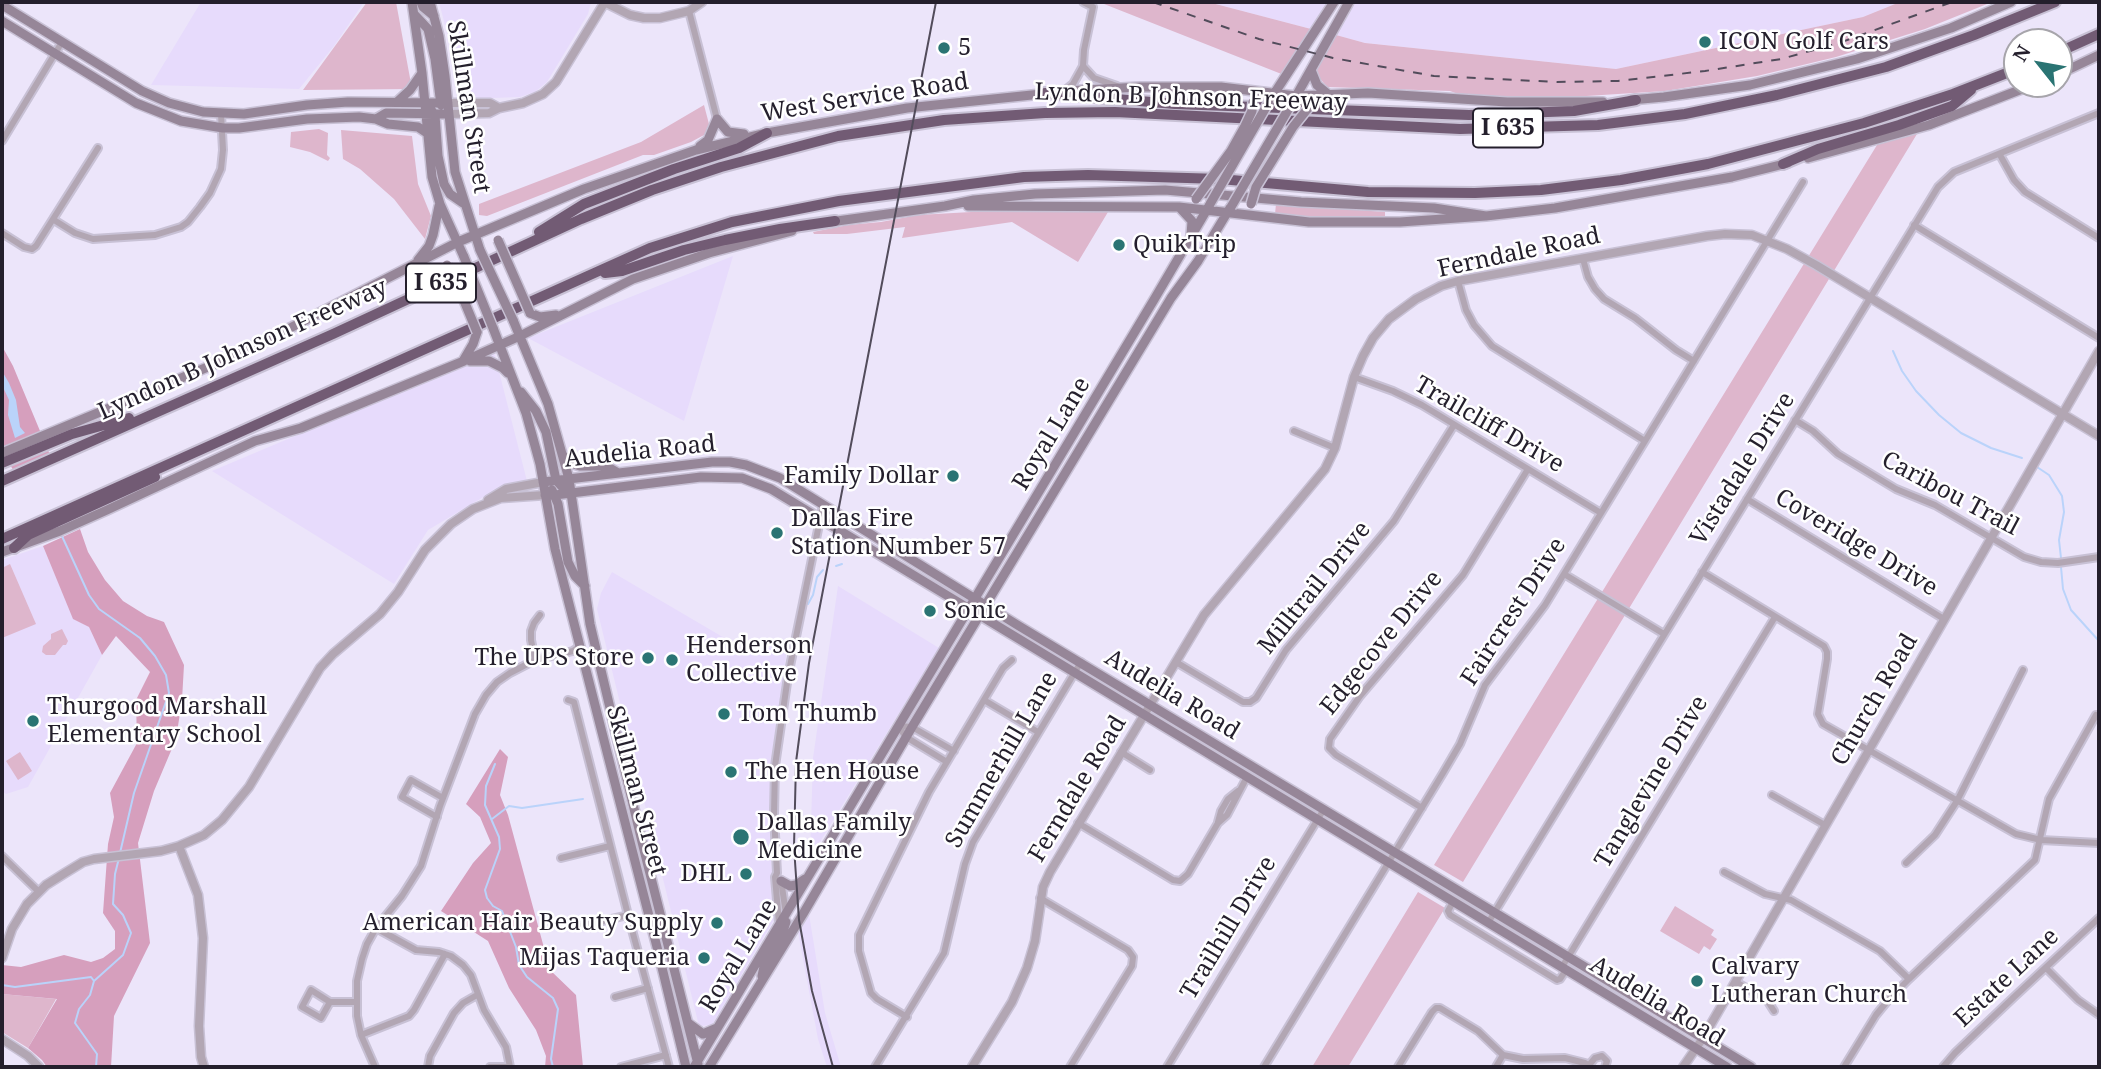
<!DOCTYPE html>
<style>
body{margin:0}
#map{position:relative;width:2101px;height:1069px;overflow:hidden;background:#ece5fa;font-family:"Noto Serif",serif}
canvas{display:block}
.frame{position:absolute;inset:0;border:4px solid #241f2c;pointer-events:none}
.north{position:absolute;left:2003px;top:28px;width:70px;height:70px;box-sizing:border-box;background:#fff;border:2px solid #a7a5ab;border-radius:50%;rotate:301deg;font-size:19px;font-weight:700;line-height:28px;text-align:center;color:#241f2c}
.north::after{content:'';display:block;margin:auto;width:24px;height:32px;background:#2a7473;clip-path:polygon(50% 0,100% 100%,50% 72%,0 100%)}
</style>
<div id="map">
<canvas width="2101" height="1069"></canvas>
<div class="frame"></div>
<div class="north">N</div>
</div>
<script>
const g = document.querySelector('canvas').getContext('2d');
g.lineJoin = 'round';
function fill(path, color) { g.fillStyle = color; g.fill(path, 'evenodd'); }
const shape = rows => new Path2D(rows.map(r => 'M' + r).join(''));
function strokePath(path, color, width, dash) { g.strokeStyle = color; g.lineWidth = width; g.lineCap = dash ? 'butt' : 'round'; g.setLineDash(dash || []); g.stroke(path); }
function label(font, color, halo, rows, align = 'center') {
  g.font = font + ' "Noto Serif",serif'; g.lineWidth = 5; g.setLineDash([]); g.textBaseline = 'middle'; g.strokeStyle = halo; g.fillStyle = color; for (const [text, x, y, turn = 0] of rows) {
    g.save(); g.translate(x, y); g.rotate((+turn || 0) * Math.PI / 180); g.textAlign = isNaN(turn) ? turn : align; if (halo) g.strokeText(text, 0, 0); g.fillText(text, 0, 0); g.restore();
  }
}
fill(shape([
 [201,2,364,2,334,46,299,89,151,85],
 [439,2,591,2,588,14,547,82,535,92,520,97,464,99],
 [1208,2,1327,2,1311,29],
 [1356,2,1900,2,1863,17,1616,69,1365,43,1336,35],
 [733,256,684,421,528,338],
 [494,352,528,485,497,489,428,530,394,584,212,471],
 [43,546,73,618,89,627,102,655,28,787,6,794,2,791,2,560],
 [612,572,750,653,788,643,772,754,769,822,775,918,712,1025,699,1026,597,609,601,593],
 [838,586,939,648,810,858,813,758],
 [809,914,825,1013,841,1067,827,1067,818,1039,798,932]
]), '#e7dbfc');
fill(shape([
 [367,2,396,2,412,89,303,90],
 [1099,2,1208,2,1311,29,1284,75],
 [1900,2,1992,2,1925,29,1836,57,1757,76,1665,91,1555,98,1464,96,1450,91,1327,87,1318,76,1316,69,1321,59,1336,35,1365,43,1616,69,1863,17],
 [704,105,709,124,708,129,704,135,691,142,654,155,643,155,487,216,479,215,479,204,641,142],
 [319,129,328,133,327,155,330,158,328,161,310,152,290,147,291,132],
 [1920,129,1463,882,1434,865,1877,145],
 [341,130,412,136,418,184,431,216,425,239,394,199,360,169,343,159],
 [1276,204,1385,212,1385,218,1329,218,1275,214],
 [989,211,1108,212,1078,262,1012,222,902,238,905,227,847,234,814,234,813,232,848,225,881,222,918,215],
 [10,564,36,624,2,638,2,568],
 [62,629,68,641,66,645,63,645,55,655,46,655,42,652,43,646,51,639,51,634],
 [20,752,32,771,18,780,6,761],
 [1418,892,1445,908,1348,1067,1312,1067],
 [1675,906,1714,930,1711,935,1717,939,1710,950,1704,946,1699,954,1660,931],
 [2,994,56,999,28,1048,2,1032]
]), '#deb6cc');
fill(shape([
 [2,346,13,366,50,455,14,471,2,453],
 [80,529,88,552,105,580,123,601,147,616,164,622,184,665,182,700,176,739,154,791,138,843,150,943,114,1016,111,1067,47,1067,42,1060,28,1048,57,999,2,994,2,965,21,967,64,955,91,962,103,958,115,949,115,931,103,913,108,844,114,817,110,793,137,743,136,700,150,672,116,636,102,655,89,627,73,619,43,546],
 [500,749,508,757,500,795,508,815,550,970,576,995,583,1067,545,1067,546,1056,536,1030,509,988,488,941,441,911,473,863,491,843,480,817,466,804]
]), '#d69fbd');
fill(shape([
 [2,371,9,383,16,400,20,427,25,433,15,438,8,415,9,400,2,385]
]), '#bad3fa');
strokePath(shape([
 [1893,351,1902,371,1916,391,1939,415,1961,433,1991,448,2022,458],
 [2037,467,2049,475,2062,496,2064,512,2059,540,2061,558],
 [61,534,89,595,99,609,140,638,155,656,166,675,169,693,134,793,120,853],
 [836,566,842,564],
 [2061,567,2063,589,2071,610,2099,641],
 [808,604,813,595,817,577,823,570],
 [495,764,486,786,485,805,499,837,500,849,485,890,487,898,493,906,502,911,516,947,519,965,527,977,553,998,558,1009,551,1059,553,1067],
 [492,819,509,806,522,808,583,799],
 [94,981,123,955,131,933,123,915,113,904,115,874,119,858],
 [2,985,15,987,91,977,94,981,90,995,79,1009,75,1023,97,1054,96,1067]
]), '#bad3fa', 2);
const minor = shape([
 [689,11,717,119],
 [1083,66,1094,78,1117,86],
 [1064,91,1073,84,1083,66,1084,50,1093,7,1083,2],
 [2,141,62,42],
 [2000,155,2014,180,2025,192,2099,238],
 [54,220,75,233,93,239,155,235,181,227,188,222,200,207,210,193,221,169,223,150,221,114],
 [1914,225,2099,338],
 [2,233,24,247,32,249,36,246,98,148],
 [1583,259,1588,277,1595,289,1604,299,1635,318,1676,350,1694,361],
 [1458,281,1466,310,1474,325,1492,346,1645,441],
 [1354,377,1393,391,1422,405,1601,513],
 [1795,420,1813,431,1838,454,1896,489,1935,505,2024,557,2041,562,2058,563,2099,557],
 [1294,431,1335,448],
 [1747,499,1944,619],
 [1702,572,1824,646,1827,652,1827,659,1818,714,1823,724,2016,834,2041,840,2099,843],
 [1564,574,1664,634],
 [535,660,531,640,531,631,534,623,540,615],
 [1176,662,1243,702,1250,702,1256,698,1286,650,1394,521,1454,425],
 [568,700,574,702,628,915,669,1067],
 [984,700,1038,732],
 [898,726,912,727,954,751],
 [898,726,906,737,947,762],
 [1121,752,1150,770],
 [1772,795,1825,825],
 [1422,808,1336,755,1329,748,1330,739,1360,696,1463,575,1528,469],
 [437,817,402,797,411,780,443,798],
 [1218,822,1221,811,1228,799,1238,791],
 [1078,823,1173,880,1180,881,1188,874,1218,823,1227,815,1247,777],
 [2,856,39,892],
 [561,858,610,846],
 [1906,863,1935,835,1957,801,2023,670],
 [1724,872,1765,894,1791,900,1880,951,1909,979],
 [781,880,786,914],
 [1040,898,1128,950,1133,957,1132,966,1070,1067],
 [1453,902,1448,911,1450,915,1557,980,1560,979,1566,970],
 [779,923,775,877,777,873,774,815,775,766,788,676,823,505],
 [1488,923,1938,187,1954,172,2099,113],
 [577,927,628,915],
 [376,928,416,950,439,952,451,956,463,965,471,975,484,1010,506,1047,510,1067],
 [1562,967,1775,617],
 [2046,968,2078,1000,2099,1015],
 [1736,982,1767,1000,1774,1011],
 [615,997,648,988],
 [330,1002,311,990,302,1007,321,1018,330,1002,356,1002],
 [907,1017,877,999,871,993,859,951,859,935,929,792,1003,668,1012,660],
 [361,1035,409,1016,414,1010,445,954],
 [1589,1065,1595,1058,1602,1056,1607,1061,1605,1067],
 [375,1067,361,1035,357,1016,357,981,362,959,367,944,376,928,402,896,421,866,440,806,475,714,486,695,497,682,510,673,535,660,573,651,579,647],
 [428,1067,430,1056,454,1013,463,1003,477,995],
 [490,1067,508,1067],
 [621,1067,666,1055],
 [875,1067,944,953,965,864,973,842,1081,662],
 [1167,1067,1324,809],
 [1264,1067,1443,773,1460,744,1485,685,1545,605,1803,182],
 [1398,1067,1432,1012,1436,1008,1440,1008,1478,1031,1503,1055,1523,1059,1565,1058,1585,1063,1591,1067],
 [1496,1067,1503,1055],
 [1844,1067,1876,1015,1889,999,1909,979,2035,860,2049,799,2096,715],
 [1943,1067,1955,1053,2014,997,2099,918]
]);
const tertiary = shape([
 [604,2,630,15,644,18,660,18,689,11,702,2],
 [448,103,490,103,499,108],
 [449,114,489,113,499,108,523,103,543,94,556,82,605,2],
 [488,500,506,489,543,482],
 [179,846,198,895,203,938,199,1026,201,1057,204,1067],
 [2,958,12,929,27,904,46,885,65,873,83,862,94,859,161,851,179,846,204,835,222,820,249,787,320,668,333,654,380,614,398,592,425,550,451,524,473,509,501,498,545,495],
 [2,1039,28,1056,39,1067],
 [972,1067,1012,1002,1027,968,1035,941,1043,887,1050,872,1204,615,1325,469,1335,448,1354,377,1363,356,1373,338,1389,319,1416,299,1441,286,1458,281,1707,236,1725,234,1752,235,1787,249,1816,265,2099,436],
 [1683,1067,1703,1038,2099,351]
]);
const secondary = shape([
 [412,2,422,73,432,177,440,204,464,257],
 [421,2,423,7,434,16],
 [430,2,439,36,445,76,455,172,480,250],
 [2,5,142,91,169,103,203,112,244,114,307,105,348,102,448,103],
 [414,14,428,29,435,59,441,105],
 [2,21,136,103,181,121,223,128,239,128,307,119,359,117,376,119,388,124,418,127,427,133],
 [1311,70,1317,85,1329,95],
 [2059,74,2099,55],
 [1065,91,1140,87,1221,87,1296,96,1368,93,1507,102,1603,102],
 [1272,97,1334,2],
 [1295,98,1349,2],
 [1631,100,1664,97,1750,85,1857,59,1951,28,2011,2],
 [397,102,410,90,422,73],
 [425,102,435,115,438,156,444,184,450,194,463,203],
 [376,119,386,113,449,114],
 [717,119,728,132,744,134],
 [700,146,708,140,717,119],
 [1808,158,1929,125,2035,84],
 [968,206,1179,207,1309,222,1400,222,1486,216,1555,208,1732,177,1788,163],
 [1180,208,1192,221,1191,235],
 [830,222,945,206,974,200,1035,194,1165,190,1301,202,1434,208,1486,216],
 [418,260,429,246,433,235,439,206],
 [530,313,540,317,556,315],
 [513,320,548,404,569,479,590,624,642,842,698,1064],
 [493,328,526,413,540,464,555,549,658,951,686,1067],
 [463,361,473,344,477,332],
 [470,361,489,361,503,368,508,373],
 [521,392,536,411,546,432,556,480,564,489,572,493],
 [2,453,222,361,292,327,458,242,584,189,696,150,767,133,907,108,1051,93],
 [565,457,571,463,580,466,606,466,618,473],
 [543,482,712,462,730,462,746,465,780,478,1019,626,1751,1067],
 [552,490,558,504,568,562,575,576,585,586],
 [545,495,555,495,701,477,742,478,771,489,1727,1067],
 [2,552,60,531,107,510,255,441,301,428,464,361,520,336,633,279,709,253,792,231],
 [781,881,790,886,796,885,805,879],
 [762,976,765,962,782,934,786,922],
 [688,1023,703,1034,717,1028],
 [694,1067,1155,298,1209,206],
 [709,1067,803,914,912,727,1171,298,1198,261,1230,208]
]);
const motorway = shape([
 [2059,52,2099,34],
 [1045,93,1175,104,1469,115,1574,111,1636,100],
 [1783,164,1818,149,1899,125,1952,106,1971,90],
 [539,232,584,204,674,169,739,148,767,133],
 [605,273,622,271,684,250,725,240,780,229,835,221],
 [2,463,72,434,129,418],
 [2,481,333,334,581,219,652,190,721,167,838,136,944,120,1045,113,1115,112,1460,129,1598,125,1685,114,1777,95,1886,67,1974,35,2055,2],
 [2,539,650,248,732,222,839,201,1024,177,1088,175,1220,179,1368,192,1475,193,1541,190,1621,180,1708,164,1864,123,1953,94,2017,69],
 [14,548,28,535,155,477]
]);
strokePath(minor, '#c8c1d5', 10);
strokePath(tertiary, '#c8c1d5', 11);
strokePath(secondary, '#c8c1d5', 12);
strokePath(motorway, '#c8c1d5', 14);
strokePath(minor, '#b2a6b3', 6);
strokePath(tertiary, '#b2a6b3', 8);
strokePath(secondary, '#968698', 9);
strokePath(motorway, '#725b74', 10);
strokePath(shape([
 [833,1067,812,991,799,920,794,847,796,762,809,663,936,2]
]), '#524c5b', 2);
strokePath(shape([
 [1153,2,1259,39,1333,58,1434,76,1557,82,1618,81,1705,71,1781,59,1839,43,1952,2]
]), '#524c5b', 2, [9, 9]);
const secondaryBridge = shape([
 [1196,199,1231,151,1245,126,1252,111,1253,102],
 [1210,204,1269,102],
 [1251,204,1256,187,1293,127,1309,107],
 [1231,207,1292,103],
 [498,240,530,313],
 [480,250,513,320],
 [464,257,493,328],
 [447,265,460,291,477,332]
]);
strokePath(secondaryBridge, '#c8c1d5', 12, []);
strokePath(secondaryBridge, '#968698', 9);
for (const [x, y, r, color] of [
 [1705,42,7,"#2a7473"],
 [944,48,7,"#2a7473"],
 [1119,245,7,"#2a7473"],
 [953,476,7,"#2a7473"],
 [777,533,7,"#2a7473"],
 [930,611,7,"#2a7473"],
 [648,658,7,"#2a7473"],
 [672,660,7,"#2a7473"],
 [724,714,7,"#2a7473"],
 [33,721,7,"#2a7473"],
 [731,772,7,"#2a7473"],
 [741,837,9,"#2a7473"],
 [746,874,7,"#2a7473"],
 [717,923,7,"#2a7473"],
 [704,958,7,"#2a7473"],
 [1697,981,7,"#2a7473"]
]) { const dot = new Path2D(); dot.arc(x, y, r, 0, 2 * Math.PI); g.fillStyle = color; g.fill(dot); strokePath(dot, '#fff', 2.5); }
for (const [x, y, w] of [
 [1508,128,70],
 [441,283,70]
]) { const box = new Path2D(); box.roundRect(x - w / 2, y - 19.5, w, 39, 5); g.fillStyle = '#fff'; g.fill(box); strokePath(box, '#241f2c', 2); }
label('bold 23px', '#241f2c', null, [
 ["I 635",1508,128],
 ["I 635",441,283]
]);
label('24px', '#241f2c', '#fff', [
 ["ICON Golf Cars",1719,42],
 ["5",958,48],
 ["QuikTrip",1133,245],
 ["Family Dollar",939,476,"right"],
 ["Dallas Fire",791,519],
 ["Station Number 57",791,547],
 ["Sonic",944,611],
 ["Henderson",686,646],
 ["Collective",686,674],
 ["The UPS Store",634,658,"right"],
 ["Thurgood Marshall",47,707],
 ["Elementary School",47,735],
 ["Tom Thumb",738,714],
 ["The Hen House",745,772],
 ["Dallas Family",757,823],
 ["Medicine",757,851],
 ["DHL",732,874,"right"],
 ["American Hair Beauty Supply",703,923,"right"],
 ["Mijas Taqueria",690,958,"right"],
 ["Calvary",1711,967],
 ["Lutheran Church",1711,995]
], 'left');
label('24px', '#241f2c', '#fff', [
 ["West Service Road",865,98,-9],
 ["Lyndon B Johnson Freeway",1191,98,2],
 ["Skillman Street",468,107,81],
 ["Ferndale Road",1519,253,-12],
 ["Lyndon B Johnson Freeway",243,350,-24],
 ["Trailcliff Drive",1489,425,30],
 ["Royal Lane",1052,434,-59],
 ["Audelia Road",640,452,-6],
 ["Vistadale Drive",1743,469,-58],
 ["Caribou Trail",1950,494,28],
 ["Coveridge Drive",1856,543,31],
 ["Milltrail Drive",1315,588,-51],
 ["Faircrest Drive",1514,612,-57],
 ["Edgecove Drive",1382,643,-51],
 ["Audelia Road",1172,695,31],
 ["Church Road",1875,700,-60],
 ["Summerhill Lane",1002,760,-60],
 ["Tanglevine Drive",1652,782,-59],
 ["Ferndale Road",1078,789,-59],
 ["Skillman Street",636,791,75],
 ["Trailhill Drive",1229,928,-59],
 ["Royal Lane",739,956,-59],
 ["Estate Lane",2007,978,-43],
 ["Audelia Road",1657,1002,31]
]);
</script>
